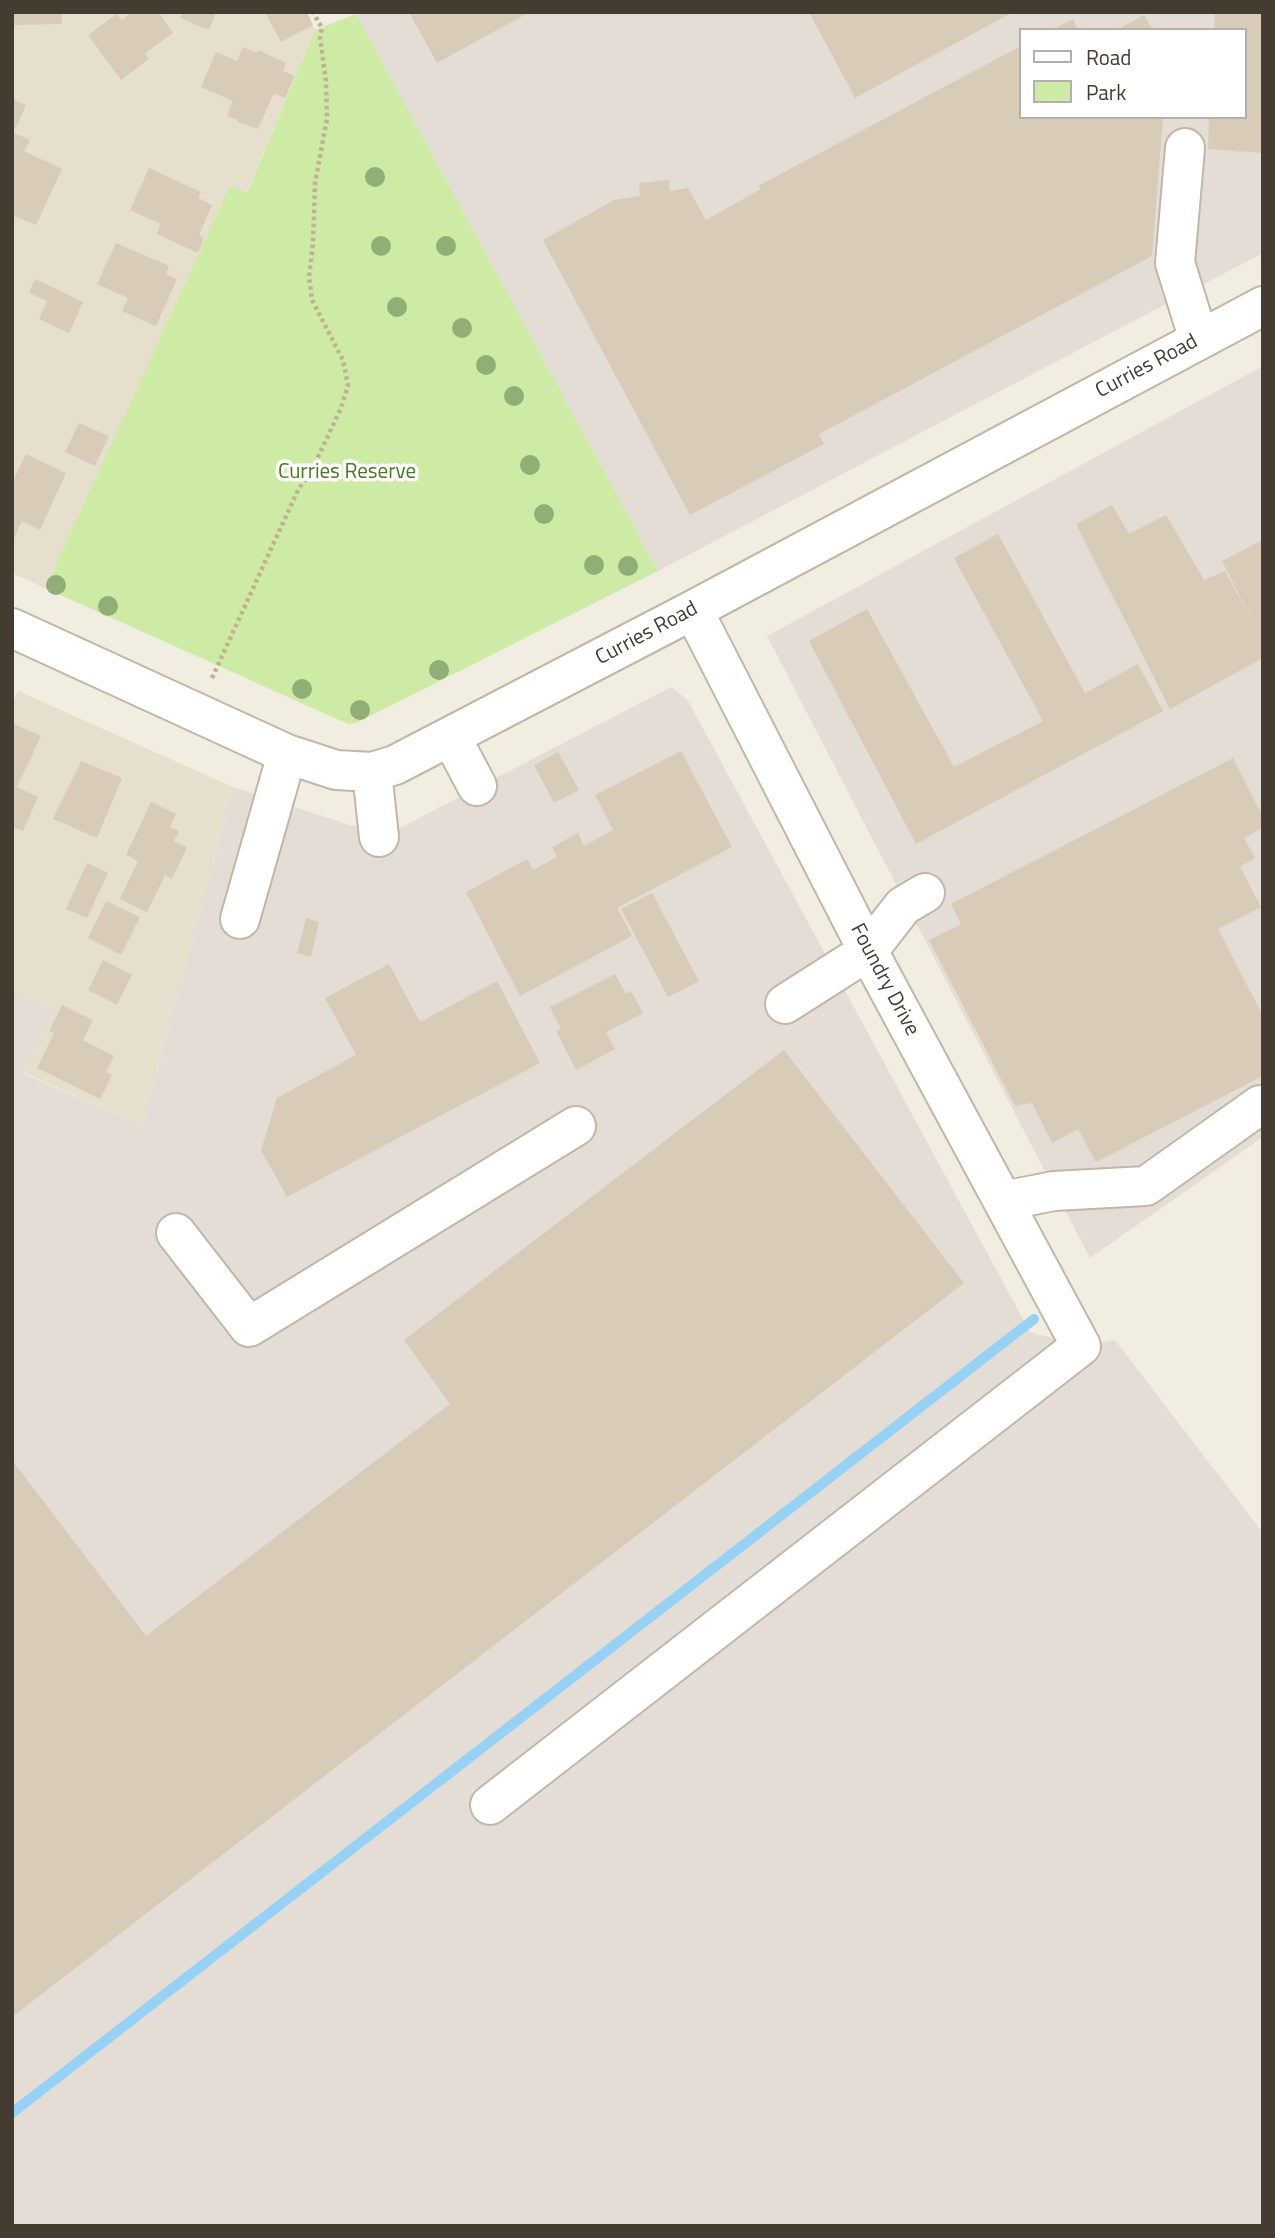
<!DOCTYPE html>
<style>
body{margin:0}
#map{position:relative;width:1275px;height:2238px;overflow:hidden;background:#f2ede1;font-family:"Titillium Web",sans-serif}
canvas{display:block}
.frame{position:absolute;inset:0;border:14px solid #443c31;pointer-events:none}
.legend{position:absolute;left:1019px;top:28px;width:228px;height:91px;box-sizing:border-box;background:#fff;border:2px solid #b4b1ad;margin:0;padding:9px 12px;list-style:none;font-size:21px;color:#443c31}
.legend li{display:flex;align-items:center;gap:14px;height:35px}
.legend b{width:35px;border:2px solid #b4b1ad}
</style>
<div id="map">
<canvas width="1275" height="2238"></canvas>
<div class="frame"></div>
<ul class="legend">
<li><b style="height:9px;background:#fff"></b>Road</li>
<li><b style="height:19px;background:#cdeba5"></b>Park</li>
</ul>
</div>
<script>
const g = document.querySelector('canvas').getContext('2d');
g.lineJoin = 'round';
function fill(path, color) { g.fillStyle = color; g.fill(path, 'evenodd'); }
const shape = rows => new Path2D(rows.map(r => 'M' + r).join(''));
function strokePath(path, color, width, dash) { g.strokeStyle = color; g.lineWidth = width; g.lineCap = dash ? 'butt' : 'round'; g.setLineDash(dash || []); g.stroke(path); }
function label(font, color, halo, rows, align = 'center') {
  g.font = font + ' "Titillium Web",sans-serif'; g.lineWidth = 7; g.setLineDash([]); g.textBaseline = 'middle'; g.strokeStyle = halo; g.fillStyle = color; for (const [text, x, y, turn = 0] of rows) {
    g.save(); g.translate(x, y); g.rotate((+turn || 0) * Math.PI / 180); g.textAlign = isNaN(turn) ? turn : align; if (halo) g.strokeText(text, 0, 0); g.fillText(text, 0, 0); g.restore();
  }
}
fill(shape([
 [12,12,306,12,315,30,246,194,230,187,45,588,12,573],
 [18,691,233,787,142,1125,22,1072,52,1010,12,992,12,704]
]), '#e7dfce');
fill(shape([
 [355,12,1263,12,1263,253,658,571],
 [1021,30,1245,30,1245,117,1021,117],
 [1263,366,1263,1137,1090,1258,767,636],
 [671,687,687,699,1030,1332,1081,1346,1115,1340,1263,1533,1263,2226,12,2226,12,992,53,1010,22,1073,142,1125,233,787,350,825,394,831]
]), '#e4ddd6');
fill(shape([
 [356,14,658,571,356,723,348,724,45,588,230,186,247,193,315,30]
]), '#cdeba5');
strokePath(shape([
 [12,2113,1034,1319]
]), '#96d1f6', 10);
fill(shape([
 [12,12,62,12,62,24,12,25],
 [132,12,158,12,173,33,145,53,149,59,121,80,88,35,117,14,122,20],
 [183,12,216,12,209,30,180,18],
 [265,12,307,12,313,25,281,42],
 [409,12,530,12,437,63],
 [809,12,1013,12,855,98],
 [1215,12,1263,12,1263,153,1208,149,1209,117,1245,117,1245,30,1214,30],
 [1144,15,1153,30,1117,30],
 [1073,19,1078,30,1052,30],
 [1021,46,1021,117,1163,117,1152,256,819,434,824,444,690,515,543,240,614,200,640,196,639,183,669,180,670,191,688,188,706,220,761,189,758,186],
 [243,47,257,53,258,50,286,63,283,71,295,76,285,98,274,93,258,129,237,122,238,120,227,116,233,101,201,87,216,52,237,61],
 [12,99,26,105,16,128,12,126],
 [12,132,30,140,24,151,62,169,36,225,12,215],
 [149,168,201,192,198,198,212,205,199,235,204,238,198,253,157,234,161,224,130,210],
 [116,243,169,266,166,274,177,279,156,326,122,311,128,298,97,284],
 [35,279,83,302,69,333,39,319,47,301,29,293],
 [79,423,109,436,95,466,65,452],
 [26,454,66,473,40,530,22,521,12,542,12,483],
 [1112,505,1129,534,1166,515,1204,580,1225,571,1253,623,1222,561,1263,540,1263,658,1170,709,1076,524],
 [998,534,1085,693,1138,664,1163,711,916,844,809,641,867,609,954,767,1043,721,954,558],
 [12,723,41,736,17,787,38,797,23,831,12,827],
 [681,751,732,847,617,908,632,936,520,996,466,892,527,859,533,870,557,857,552,847,578,833,584,846,613,830,595,795],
 [558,752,579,790,554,803,534,765],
 [1233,758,1263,817,1263,828,1244,838,1255,858,1240,867,1261,907,1218,929,1263,1016,1263,1076,1096,1162,1078,1129,1052,1143,1032,1103,1015,1106,929,940,961,924,951,904],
 [81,761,122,778,97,838,53,819],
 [151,802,176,814,170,827,179,831,174,841,187,847,172,879,165,875,147,912,120,899,138,861,126,855],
 [87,863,108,873,87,918,66,909],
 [652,893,699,981,668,997,621,909],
 [106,901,140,917,121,955,88,938],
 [306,918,319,922,311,957,297,953],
 [103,960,132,975,117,1005,88,990],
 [389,964,420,1022,497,981,540,1063,287,1197,261,1150,277,1098,356,1055,325,998],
 [615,974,626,994,631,991,643,1013,606,1032,615,1049,576,1070,556,1031,561,1029,550,1007],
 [62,1005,93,1020,83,1040,114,1056,106,1072,112,1075,100,1099,37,1068,54,1033,49,1031],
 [784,1050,964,1283,12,2017,12,1460,146,1636,450,1404,404,1340]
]), '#d8cbb8');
const minor = shape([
 [1185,148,1175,263,1199,340],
 [12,628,287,754,336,770,372,772,395,765,693,610,1263,306],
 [451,737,477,786],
 [372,772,379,837],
 [240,919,287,754],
 [785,1004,868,951,903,906,925,893],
 [1003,1201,1054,1191,1146,1186,1260,1105],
 [176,1233,249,1327,576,1126],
 [490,1805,1081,1346,868,951,693,610]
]);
strokePath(minor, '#c1b7a6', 42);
strokePath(shape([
 [212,678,298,490,312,470,341,408,348,385,343,360,312,300,309,277,313,244,315,183,327,119,326,81,320,37,322,28,313,12]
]), '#c1b093', 4.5, [3.5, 3.5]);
strokePath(minor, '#fff', 38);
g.fillStyle = '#92ae77';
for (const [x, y] of [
 [375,177],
 [381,246],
 [446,246],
 [397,307],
 [462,328],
 [486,365],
 [514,396],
 [530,465],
 [544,514],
 [594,565],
 [628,566],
 [56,585],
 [108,606],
 [439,670],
 [302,689],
 [360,710]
]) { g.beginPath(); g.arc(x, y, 10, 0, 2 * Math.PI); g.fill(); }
label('21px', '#443c31', '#fff', [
 ["Curries Road",1147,367,-28],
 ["Curries Road",647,634,-28],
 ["Foundry Drive",884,980,62]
]);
label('21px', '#447a20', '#fff', [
 ["Curries Reserve",347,473]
]);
</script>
